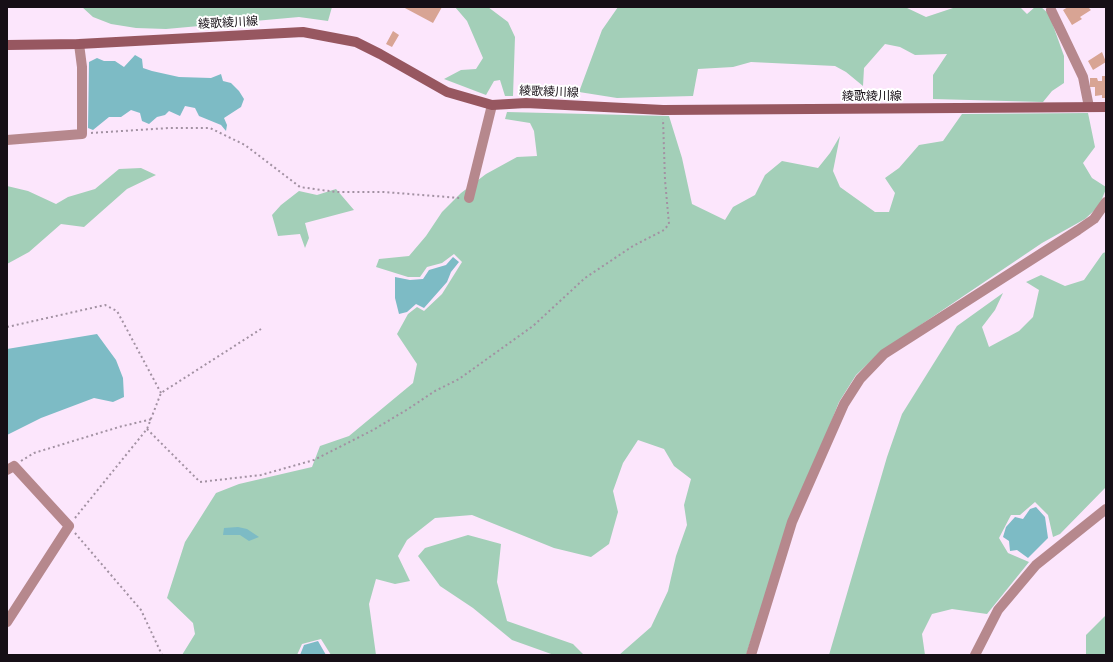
<!DOCTYPE html>
<meta charset="utf-8">
<style>
body{margin:0}
#map{position:relative;width:1113px;height:662px;overflow:hidden;background:#fce6fc;font-family:Cabin,sans-serif}
canvas{display:block}
.frame{position:absolute;inset:0;border:8px solid #160f16;pointer-events:none}
</style>
<div id="map">
<canvas width="1113" height="662"></canvas>
<div class="frame"></div>
</div>
<script>
const g = document.querySelector('canvas').getContext('2d');
g.lineJoin = 'round';
function fill(path, color) { g.fillStyle = color; g.fill(path, 'evenodd'); }
const shape = rows => new Path2D(rows.map(r => 'M' + r).join(''));
function strokePath(path, color, width, dash) { g.strokeStyle = color; g.lineWidth = width; g.lineCap = dash ? 'butt' : 'round'; g.setLineDash(dash || []); g.stroke(path); }
function label(font, color, halo, rows, align = 'center') {
  g.font = font + ' Cabin,"Noto Sans JP",sans-serif'; g.lineWidth = 4; g.setLineDash([]); g.textBaseline = 'middle'; g.strokeStyle = halo; g.fillStyle = color; for (const [text, x, y, turn = 0] of rows) {
    g.save(); g.translate(x, y); g.rotate((+turn || 0) * Math.PI / 180); g.textAlign = isNaN(turn) ? turn : align; if (halo) g.strokeText(text, 0, 0); g.fillText(text, 0, 0); g.restore();
  }
}
fill(shape([
 [82,7,332,7,328,21,299,17,166,29,136,28,111,24,93,17],
 [455,7,488,7,508,22,515,37,513,96,505,96,500,80,494,81,486,95,444,79,461,70,476,69,483,58,467,21],
 [618,7,905,7,926,17,956,7,1020,7,1027,14,1035,7,1041,7,1049,14,1064,56,1064,83,1052,91,1043,102,933,99,933,75,947,54,915,55,900,47,885,44,864,68,863,86,846,72,835,66,751,62,733,67,698,69,693,96,617,98,579,92,602,30],
 [507,112,669,116,682,158,692,204,725,220,733,207,755,195,765,175,782,161,818,168,830,153,840,136,833,171,840,187,875,212,889,212,895,193,885,178,899,168,919,145,943,141,962,114,1088,113,1095,147,1083,163,1092,178,1106,187,1106,189,1099,206,1085,219,1042,243,879,353,856,375,839,402,775,564,746,655,619,655,651,627,668,591,676,556,687,525,684,505,691,479,674,466,664,449,638,440,623,463,613,491,618,512,609,544,591,557,554,548,472,515,435,518,407,540,398,556,410,581,395,584,376,579,369,604,376,655,331,655,321,639,302,644,297,655,182,655,195,634,193,623,167,598,185,542,216,493,239,484,312,467,320,446,349,436,413,383,417,364,397,334,408,314,417,307,424,311,442,294,462,262,454,254,442,263,427,267,420,277,408,277,376,267,379,259,409,256,426,236,442,212,461,193,486,174,517,157,537,156,534,131,530,123,505,119],
 [141,168,156,175,127,189,84,227,61,224,29,252,7,264,7,186,28,191,56,204,68,197,95,189,119,169],
 [336,189,354,210,305,223,309,238,305,248,300,234,278,236,272,215,281,205,299,191,317,195],
 [1106,252,1106,487,1060,534,1053,537,1048,515,1035,502,1020,515,1011,515,999,538,1008,553,1029,562,987,614,952,609,932,614,922,634,925,655,829,655,887,457,902,414,957,326,1003,293,995,310,982,327,989,347,1019,331,1033,317,1039,290,1026,282,1041,275,1065,286,1084,280,1103,253],
 [468,535,501,544,497,582,507,621,573,644,584,655,554,655,512,640,473,608,440,586,418,556,425,548],
 [1106,615,1106,655,1086,655,1086,635]
]), '#a3cfb8');
fill(shape([
 [135,55,142,59,143,68,152,71,179,77,211,78,221,74,223,81,231,83,239,91,244,99,241,107,224,118,227,125,226,131,221,125,199,116,195,108,185,106,180,116,169,111,165,115,157,117,149,124,142,121,140,113,131,110,121,117,109,117,93,130,88,128,89,62,97,58,104,61,115,61,124,67],
 [453,257,459,262,451,272,447,282,424,308,416,304,407,312,399,314,395,298,395,277,410,280,423,279,429,270,446,265],
 [97,334,116,360,123,378,124,397,113,402,94,398,41,418,7,435,7,349],
 [1036,507,1045,517,1048,538,1028,558,1017,550,1010,551,1009,541,1003,537,1006,527,1015,517,1023,519,1030,509],
 [238,527,247,529,259,537,249,541,240,535,223,535,224,528],
 [318,641,326,655,300,655,304,645]
]), '#7dbbc5');
fill(shape([
 [403,7,442,7,433,23],
 [1068,7,1088,7,1091,10,1080,17,1082,19,1072,25,1063,10],
 [393,31,399,35,392,47,386,44],
 [1102,52,1106,62,1093,70,1088,61],
 [1102,76,1106,76,1106,98,1102,98,1102,95,1095,96,1095,87,1090,87,1090,78,1097,78,1098,81,1102,81]
]), '#d8a494');
strokePath(shape([
 [91,133,169,128,210,128,245,145,300,187,336,192,384,192,460,198],
 [7,327,105,305,117,311,161,393],
 [147,429,200,482,261,475,314,460,373,430,408,409,435,391,459,379,533,326,585,278,633,246,664,230,669,224,665,180,663,119],
 [21,461,34,453,119,427,152,419],
 [75,518,147,429,161,393,261,329],
 [75,533,141,610,162,655]
]), '#a291a2', 2, [2, 3]);
strokePath(shape([
 [1051,10,1083,77,1089,107],
 [7,140,82,134,82,67,79,44],
 [469,198,492,105],
 [7,470,14,466,69,526,7,622],
 [751,655,792,522,844,404,860,379,884,354,1078,230,1094,219,1106,202],
 [975,655,998,610,1036,565,1106,509]
]), '#b6888d', 10);
strokePath(shape([
 [7,45,79,44,303,32,356,42,380,54,447,92,492,105,526,103,663,110,1106,107]
]), '#975760', 10);
label('12px', '#160f16', '#fff', [
 ["綾歌綾川線",228,23,-3],
 ["綾歌綾川線",549,92,2],
 ["綾歌綾川線",872,96]
]);
</script>
